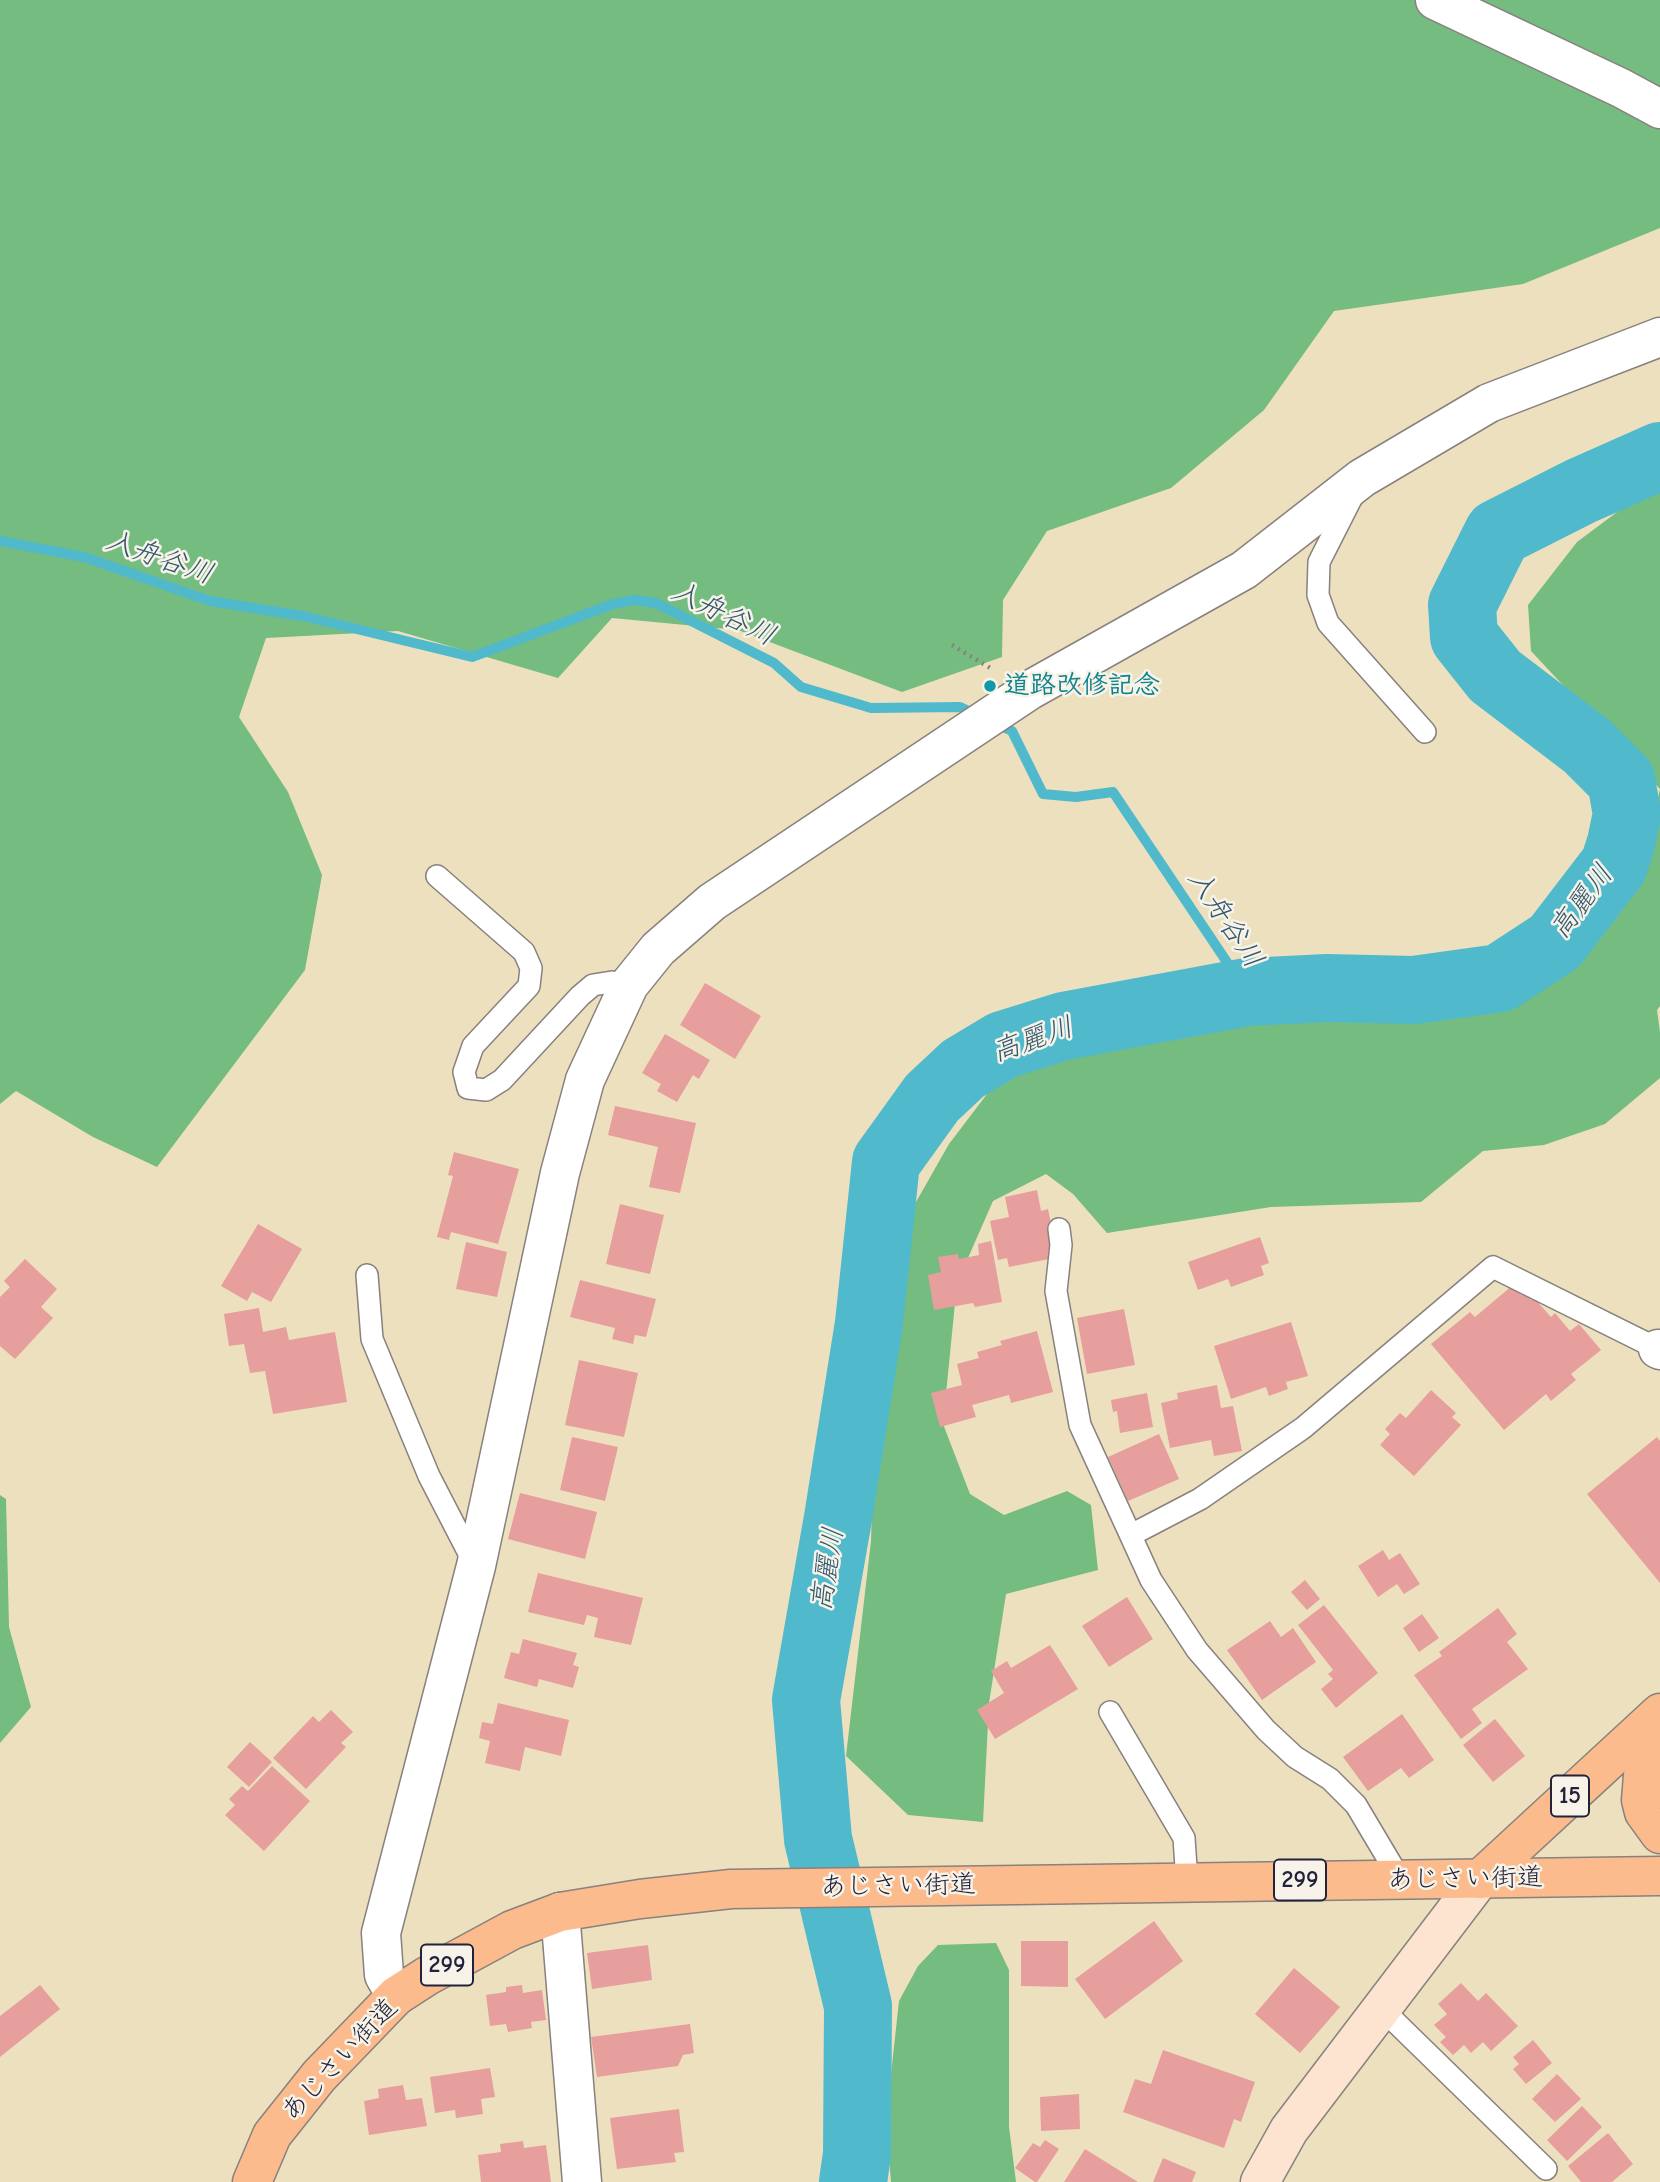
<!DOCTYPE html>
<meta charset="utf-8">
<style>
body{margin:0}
canvas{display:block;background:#ede0bf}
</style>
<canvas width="1660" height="2182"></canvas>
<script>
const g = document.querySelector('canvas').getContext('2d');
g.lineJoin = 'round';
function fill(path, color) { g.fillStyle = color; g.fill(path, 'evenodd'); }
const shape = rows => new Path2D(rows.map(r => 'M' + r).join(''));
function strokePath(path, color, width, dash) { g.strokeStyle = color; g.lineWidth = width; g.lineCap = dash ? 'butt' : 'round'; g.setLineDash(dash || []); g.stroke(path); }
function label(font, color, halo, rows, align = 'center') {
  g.font = font + ' "Comic Neue","Klee One",sans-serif'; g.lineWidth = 5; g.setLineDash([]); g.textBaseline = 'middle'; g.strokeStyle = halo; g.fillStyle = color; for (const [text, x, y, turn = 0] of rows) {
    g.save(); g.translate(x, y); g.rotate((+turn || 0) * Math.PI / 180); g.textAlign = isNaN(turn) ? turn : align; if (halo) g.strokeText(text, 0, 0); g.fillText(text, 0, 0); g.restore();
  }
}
fill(shape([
 [0,0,1660,0,1660,228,1523,284,1334,311,1264,410,1171,488,1047,531,1003,600,1002,657,902,692,738,630,612,618,558,678,398,631,266,638,239,717,288,792,322,875,305,970,157,1167,93,1137,16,1091,0,1104],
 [1660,480,1660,1006,1657,1010,1660,1032,1660,1078,1605,1124,1544,1145,1483,1151,1421,1202,1271,1207,1107,1233,1073,1194,1046,1174,993,1201,957,1283,943,1424,970,1494,1004,1515,1067,1491,1091,1505,1098,1570,1006,1594,989,1703,983,1822,908,1815,846,1756,871,1541,877,1340,912,1209,949,1144,1000,1077,1068,1048,1330,1007,1418,1011,1508,997,1561,952,1644,861,1660,789,1531,651,1528,605,1577,542],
 [0,1495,6,1499,9,1627,31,1707,0,1743],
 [996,1943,1009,1970,1009,2127,1016,2182,891,2182,886,2120,899,2001,918,1966,938,1945]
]), '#74bc80');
strokePath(shape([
 [0,541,84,557,210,601,303,616,472,657,613,604,634,600,656,603,774,663,801,687,871,708,960,707,977,715],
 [994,723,1012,731,1043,794,1076,797,1113,792,1247,992]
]), '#50bacc', 10);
strokePath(shape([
 [853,2182,857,2154,858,2006,818,1839,806,1700,838,1518,869,1323,886,1162,932,1098,963,1069,1003,1045,1064,1026,1247,992,1327,988,1414,990,1500,978,1555,942,1614,865,1621,843,1627,814,1621,780,1587,746,1495,676,1464,637,1462,605,1498,533,1581,491,1660,456]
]), '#50bacc', 68);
fill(shape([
 [705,983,761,1016,735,1059,680,1025],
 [665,1034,710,1060,699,1079,693,1075,677,1102,657,1091,661,1084,642,1073],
 [615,1106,696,1123,680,1193,649,1187,658,1147,608,1135],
 [454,1152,519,1169,498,1244,451,1232,449,1240,437,1237,453,1176,448,1175],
 [1037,1190,1041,1211,1048,1209,1056,1249,1048,1250,1049,1259,1009,1267,1007,1258,998,1260,990,1221,1009,1217,1005,1197],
 [620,1204,664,1215,650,1274,606,1264],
 [258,1224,302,1249,271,1302,252,1292,247,1301,221,1286],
 [1260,1237,1269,1263,1261,1266,1264,1275,1231,1287,1228,1279,1198,1290,1188,1262],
 [991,1241,1002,1302,975,1307,973,1303,934,1310,928,1275,941,1272,938,1257,958,1254,959,1259,979,1255,978,1244],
 [466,1242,507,1252,497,1297,456,1289],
 [25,1259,57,1289,41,1307,53,1318,15,1359,0,1346,0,1297,10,1287,4,1281],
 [580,1280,656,1299,646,1337,635,1335,633,1344,612,1339,615,1328,570,1317],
 [1513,1285,1521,1295,1524,1292,1531,1300,1534,1298,1551,1317,1555,1313,1570,1331,1579,1324,1601,1350,1571,1374,1576,1380,1551,1401,1546,1394,1504,1430,1431,1344,1470,1312,1475,1317],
 [259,1308,263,1332,286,1327,289,1340,335,1332,347,1402,273,1414,265,1371,250,1373,244,1344,229,1346,224,1314],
 [1124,1309,1135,1365,1087,1374,1077,1318],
 [1291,1322,1308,1376,1286,1382,1288,1389,1269,1396,1266,1387,1231,1399,1214,1346],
 [1037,1331,1053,1392,1011,1403,1009,1395,972,1405,976,1417,940,1427,931,1393,962,1385,957,1364,979,1358,977,1352,1002,1345,1000,1341],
 [579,1360,638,1373,624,1437,565,1425],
 [1217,1385,1221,1408,1233,1406,1242,1451,1214,1456,1211,1440,1170,1448,1161,1403,1178,1399,1177,1393],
 [1431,1390,1456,1413,1452,1417,1461,1425,1414,1476,1380,1445,1390,1434,1385,1429,1400,1413,1406,1418],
 [1147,1393,1153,1427,1120,1433,1117,1411,1113,1412,1111,1400],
 [1159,1434,1179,1479,1128,1501,1108,1457],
 [572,1437,618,1447,605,1501,560,1490],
 [1657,1437,1660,1441,1660,1583,1587,1494],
 [520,1493,597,1512,585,1559,508,1539],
 [1383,1550,1389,1560,1400,1553,1420,1584,1404,1594,1397,1584,1378,1597,1358,1566],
 [538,1573,643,1598,631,1645,594,1637,598,1618,587,1615,584,1625,528,1612],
 [1305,1580,1320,1599,1307,1610,1291,1592],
 [1127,1597,1153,1639,1109,1667,1082,1626],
 [1324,1605,1378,1673,1336,1708,1321,1689,1333,1679,1328,1674,1333,1670,1298,1625],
 [1498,1608,1517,1634,1507,1642,1528,1669,1472,1709,1482,1723,1461,1739,1414,1675,1442,1656,1439,1652],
 [1422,1614,1439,1638,1419,1652,1403,1628],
 [1270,1621,1281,1637,1293,1628,1316,1662,1262,1700,1227,1650],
 [523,1639,577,1653,573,1665,579,1667,573,1688,539,1679,537,1687,504,1678,511,1652,519,1654],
 [1050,1645,1078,1689,995,1739,977,1710,1004,1693,991,1671,1007,1661,1011,1668],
 [498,1703,569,1720,561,1756,525,1747,520,1771,485,1763,490,1741,479,1738,482,1722,493,1724],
 [331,1710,353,1732,341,1743,346,1747,306,1789,273,1758,313,1716,319,1722],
 [1402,1714,1434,1760,1409,1778,1401,1768,1368,1791,1343,1757],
 [1495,1719,1525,1756,1493,1782,1463,1745],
 [250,1742,272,1762,249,1787,227,1767],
 [272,1766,310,1801,264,1851,225,1815,235,1805,229,1799,242,1786,248,1791],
 [1154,1921,1183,1961,1105,2019,1075,1979],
 [1021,1941,1068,1941,1068,1987,1021,1986],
 [648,1945,652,1980,592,1989,587,1953],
 [1294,1968,1340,2007,1300,2053,1255,2014],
 [1461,1983,1478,2001,1486,1993,1518,2026,1491,2051,1483,2042,1471,2053,1464,2045,1453,2055,1440,2042,1446,2037,1434,2025,1447,2014,1438,2004],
 [40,1985,60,2009,0,2057,0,2016],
 [522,1985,523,1993,542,1990,546,2020,531,2022,532,2028,508,2032,506,2024,490,2026,486,1995,506,1992,506,1987],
 [690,2024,694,2053,683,2055,678,2066,597,2077,591,2037],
 [1533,2040,1552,2063,1526,2084,1513,2069,1519,2064,1513,2057],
 [1163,2050,1255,2082,1241,2122,1234,2119,1224,2148,1123,2112,1135,2079,1151,2084],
 [490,2068,495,2097,481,2099,483,2114,456,2118,455,2110,435,2113,430,2077],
 [1557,2074,1581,2099,1555,2122,1532,2099],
 [403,2085,406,2100,422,2098,427,2126,369,2135,364,2101,379,2098,378,2089],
 [1079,2094,1080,2129,1041,2131,1040,2097],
 [1582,2106,1602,2127,1567,2161,1547,2140],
 [679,2109,684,2152,674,2153,676,2162,617,2169,610,2118],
 [1608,2133,1633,2164,1612,2182,1581,2182,1568,2166],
 [1045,2140,1059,2149,1037,2182,1035,2182,1015,2168,1033,2143,1040,2147],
 [523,2141,524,2148,546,2145,551,2182,481,2182,478,2155,501,2152,500,2144],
 [1085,2149,1138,2182,1064,2182],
 [1163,2158,1196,2172,1192,2182,1153,2182]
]), '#e69f9c');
const lane = shape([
 [1353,495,1319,562,1318,595,1328,623,1425,732],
 [437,876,524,952,531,968,529,986,473,1046,464,1072,468,1088,486,1090,502,1080,580,996,593,985,612,982,629,985],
 [1059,1229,1061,1245,1056,1291,1080,1425,1151,1580,1197,1650,1266,1730,1295,1757,1330,1779,1356,1805,1400,1879],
 [367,1275,372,1339,429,1476,475,1565],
 [1131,1535,1200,1499,1303,1428,1493,1267,1658,1349,1660,1345],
 [1110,1712,1184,1838,1187,1882],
 [1382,2009,1546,2169]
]);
const street = shape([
 [1435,0,1621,88,1660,109],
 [1658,1349,1660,1350],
 [560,1912,582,2182],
 [396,1996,384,1975,381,1933,476,1566,560,1173,585,1080,629,985,658,949,712,902,1030,690,1244,570,1362,478,1489,403,1660,337]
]);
const secondary = shape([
 [1260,2182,1289,2130,1480,1879]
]);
const primary = shape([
 [1660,1728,1644,1764,1641,1800,1644,1812,1660,1834],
 [1480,1879,1660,1713]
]);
const highway = shape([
 [252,2182,272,2135,319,2076,396,1996,427,1976,512,1930,560,1912,640,1899,731,1889,1660,1876]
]);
strokePath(lane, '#88817d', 24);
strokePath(street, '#88817d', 41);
strokePath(secondary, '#88817d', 41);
strokePath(primary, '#88817d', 41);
strokePath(highway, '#88817d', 41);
strokePath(shape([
 [952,645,992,669]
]), '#88817d', 4.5, [2, 5]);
strokePath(lane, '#fff', 21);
strokePath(street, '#fff', 38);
strokePath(secondary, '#fde4d1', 38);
strokePath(primary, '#fbbb8c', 38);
strokePath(highway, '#fbbb8c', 38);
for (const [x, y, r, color] of [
 [990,686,7,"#0f9aa8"]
]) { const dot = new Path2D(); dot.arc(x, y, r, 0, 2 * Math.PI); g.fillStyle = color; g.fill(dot); strokePath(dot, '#f7f3e8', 2.5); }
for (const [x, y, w] of [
 [1570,1796,38],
 [1300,1880,52],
 [447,1965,52]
]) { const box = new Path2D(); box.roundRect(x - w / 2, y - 20.5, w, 41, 5); g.fillStyle = '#f7f3e8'; g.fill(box); strokePath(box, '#22223b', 2); }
label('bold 24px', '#22223b', null, [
 ["15",1570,1796],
 ["299",1300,1880],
 ["299",447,1965]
]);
label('bold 26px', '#0d838f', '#f7f3e8', [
 ["道路改修記念",1004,686]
], 'left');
label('26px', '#22223b', '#f7f3e8', [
 ["あじさい街道",1465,1879,-1],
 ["あじさい街道",898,1886,-1],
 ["あじさい街道",340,2060,-47]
]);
label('italic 28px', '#32576e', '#f7f3e8', [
 ["入舟谷川",159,558,19],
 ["入舟谷川",723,614,26],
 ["高麗川",1582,902,-53],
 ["入舟谷川",1225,919,56],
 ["高麗川",1033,1040,-19],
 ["高麗川",828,1569,-81]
]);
</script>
